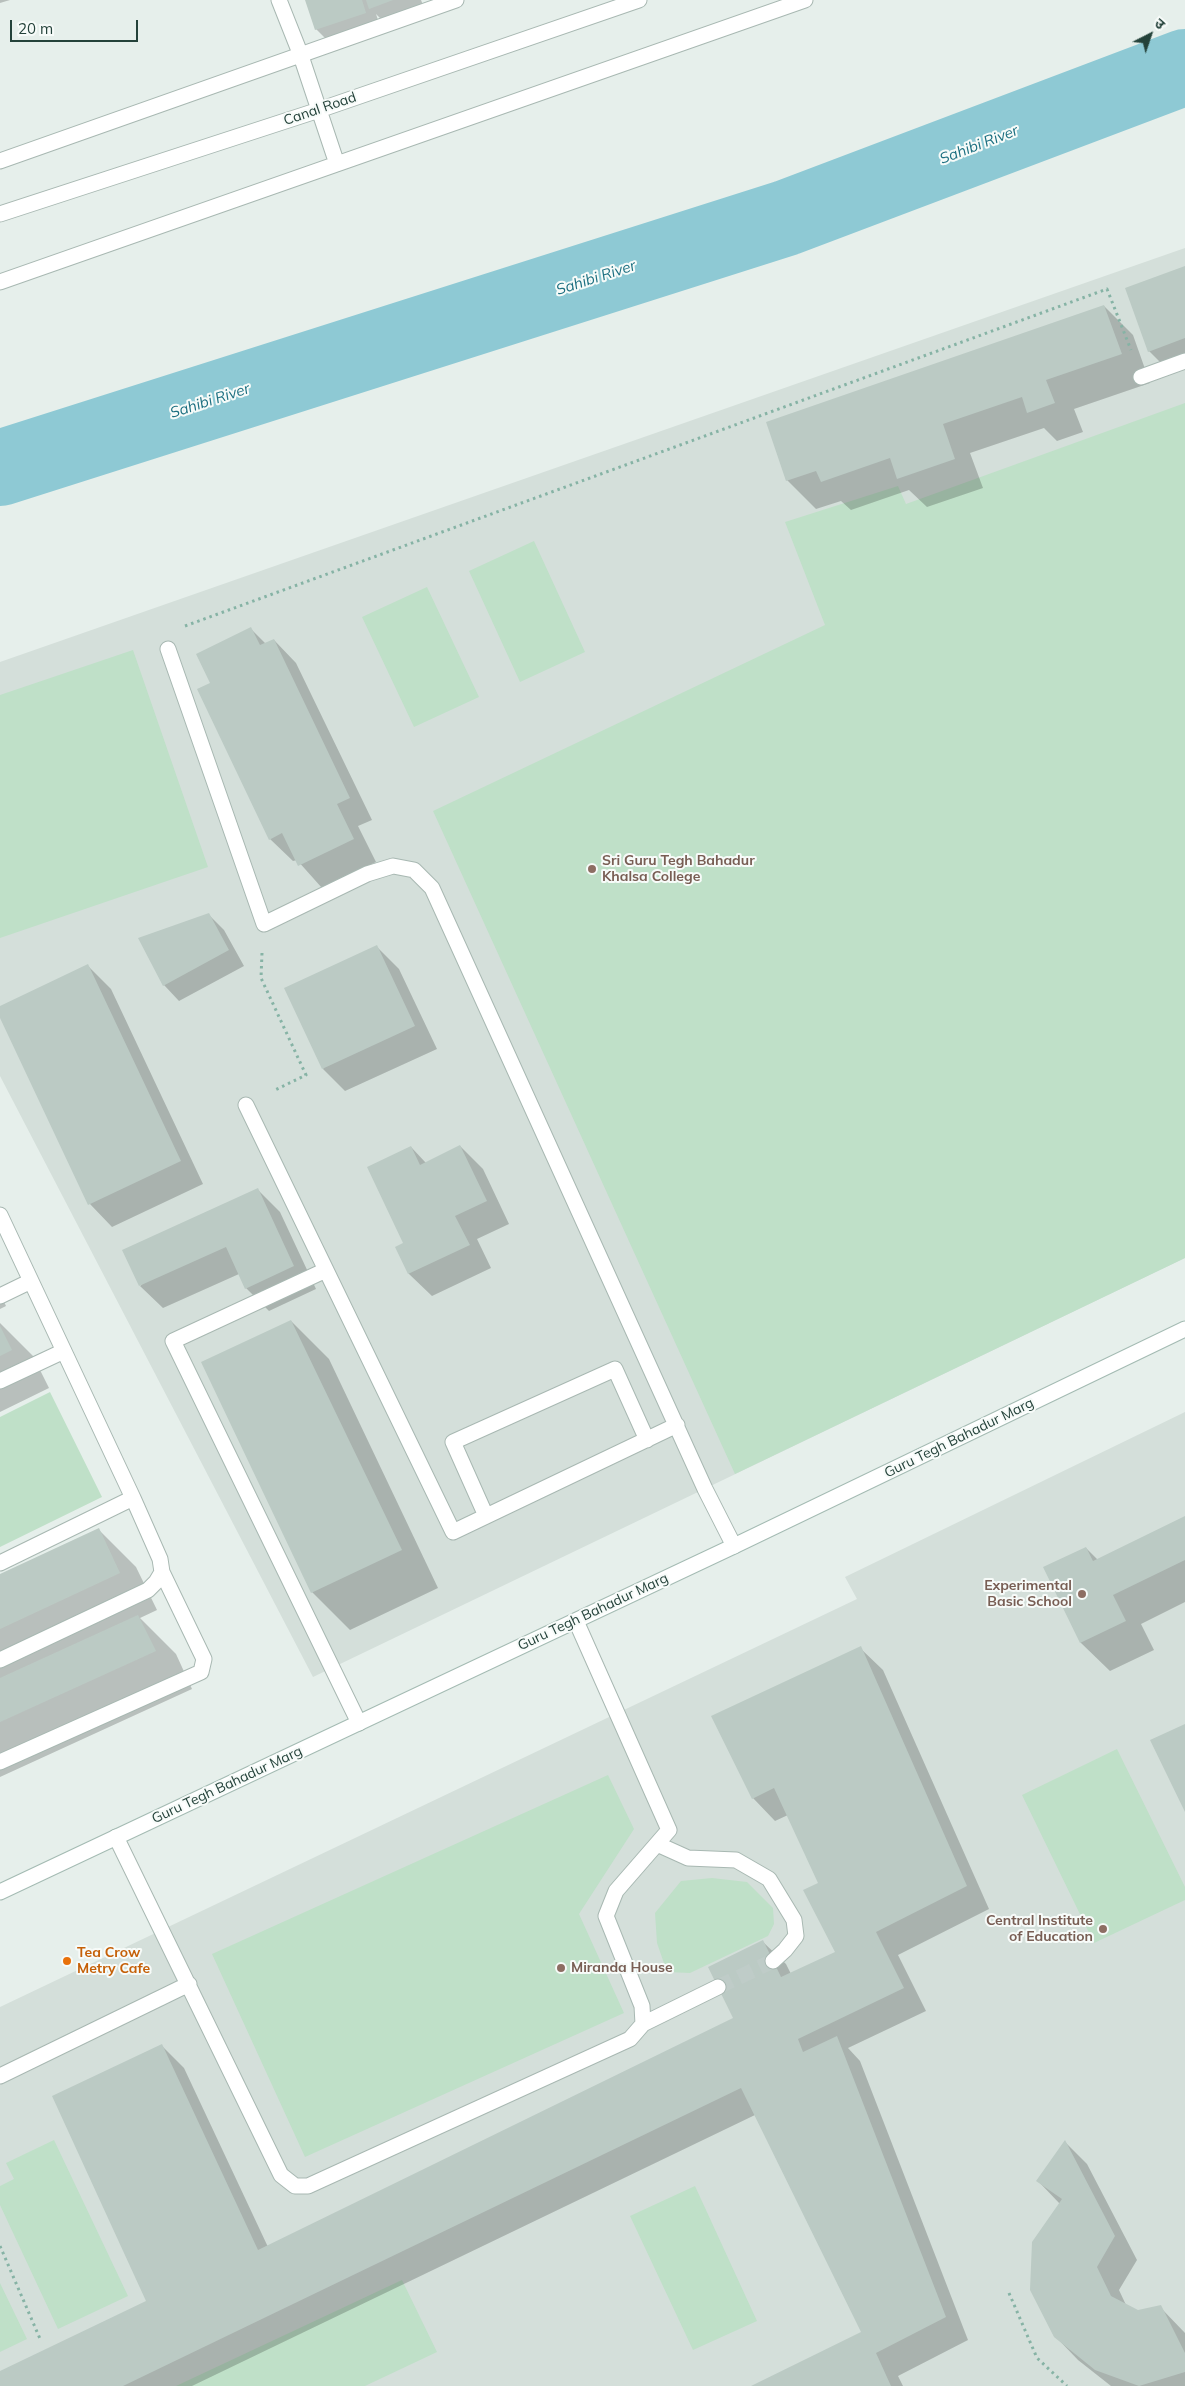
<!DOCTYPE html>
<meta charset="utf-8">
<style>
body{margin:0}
#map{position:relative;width:1185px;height:2386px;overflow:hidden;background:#e6efeb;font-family:Mulish,"Noto Sans Devanagari",sans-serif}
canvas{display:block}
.north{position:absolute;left:1125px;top:10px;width:50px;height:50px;-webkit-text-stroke:4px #f7fbf9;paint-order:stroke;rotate:41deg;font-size:14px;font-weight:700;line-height:20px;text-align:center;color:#24423a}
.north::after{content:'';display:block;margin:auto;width:18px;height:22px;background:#24423a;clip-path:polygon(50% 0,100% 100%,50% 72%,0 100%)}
.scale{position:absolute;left:10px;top:20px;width:128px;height:22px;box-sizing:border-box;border:2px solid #24423a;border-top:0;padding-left:6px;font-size:15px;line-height:18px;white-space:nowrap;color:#24423a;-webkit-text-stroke:4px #f7fbf9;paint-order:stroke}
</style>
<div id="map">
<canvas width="1185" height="2386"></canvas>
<div class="north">उ</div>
<div class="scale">20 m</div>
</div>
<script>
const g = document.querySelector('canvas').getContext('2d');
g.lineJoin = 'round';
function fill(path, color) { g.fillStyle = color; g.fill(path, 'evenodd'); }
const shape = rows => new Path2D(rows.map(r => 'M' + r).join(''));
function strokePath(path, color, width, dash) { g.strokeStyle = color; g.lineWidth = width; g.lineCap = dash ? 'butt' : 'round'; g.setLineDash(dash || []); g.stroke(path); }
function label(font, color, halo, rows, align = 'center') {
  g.font = font + ' Mulish,sans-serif'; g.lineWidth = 4; g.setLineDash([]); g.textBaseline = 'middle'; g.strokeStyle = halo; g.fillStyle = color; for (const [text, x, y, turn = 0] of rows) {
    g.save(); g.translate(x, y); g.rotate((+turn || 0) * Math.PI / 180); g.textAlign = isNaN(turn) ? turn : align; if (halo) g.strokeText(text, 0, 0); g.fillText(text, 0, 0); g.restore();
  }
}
fill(shape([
 [1185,248,1185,1258,313,1677,0,1076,0,662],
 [1185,1412,1185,2386,0,2386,0,2007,857,1599,845,1577]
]), '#d4dfda');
fill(shape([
 [1185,403,1185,1258,735,1474,433,811,825,625,785,522,898,486,906,504],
 [534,541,585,652,520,682,469,571],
 [427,587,479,697,414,727,362,617],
 [133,650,208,867,0,938,0,695],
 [50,1392,102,1497,0,1547,0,1417],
 [1117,1749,1185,1887,1185,1900,1094,1943,1022,1795],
 [608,1775,634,1829,579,1914,624,2013,305,2157,212,1954],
 [712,1878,747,1882,773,1908,774,1924,768,1936,690,1973,667,1972,657,1943,655,1913,681,1881],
 [54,2140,128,2296,58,2329,0,2205,0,2186,14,2179,6,2163],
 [695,2186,757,2321,693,2350,630,2216],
 [402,2280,437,2352,365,2386,176,2386],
 [0,2283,27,2339,0,2352]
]), '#bfe0c8');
fill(shape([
 [0,0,10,0,0,3],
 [307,0,421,0,425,10,386,24,376,14,381,29,332,45,316,29],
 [1185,267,1185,369,1172,374,1149,351],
 [1104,306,1133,335,1150,383,1074,409,1083,432,1057,441,1044,428,970,453,983,488,927,507,909,490,851,510,841,501,816,509,787,480],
 [251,629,266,644,274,640,296,663,372,820,358,826,376,862,322,888,297,860,293,861,270,839,212,684],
 [208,914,224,930,244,966,179,1001,164,985],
 [377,947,399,969,437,1049,345,1091,323,1069],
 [88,966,111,989,203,1184,112,1227,90,1204,0,1015,0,1007],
 [460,1146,483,1169,509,1224,477,1239,491,1268,432,1296,409,1274,397,1248,405,1244,411,1147,426,1163],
 [257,1189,280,1212,316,1289,269,1311,246,1288,239,1274,163,1308,140,1286],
 [0,1293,6,1306,0,1309],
 [291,1321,329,1359,438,1588,350,1630,312,1592],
 [0,1323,33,1356,49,1388,0,1412],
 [1185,1518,1185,1602,1141,1624,1154,1650,1110,1671,1081,1643,1045,1568,1086,1548,1098,1560],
 [99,1530,136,1567,157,1610,140,1618,176,1654,192,1689,0,1777,0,1576],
 [860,1648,883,1670,989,1909,898,1955,926,2011,848,2048,860,2061,968,2340,898,2376,903,2386,754,2386,863,2333,755,2115,192,2386,0,2386,0,2373,148,2302,162,2046,184,2068,268,2247,734,2019,763,1942,786,1964,791,1974,837,1953,819,1883,788,1815,775,1821,753,1798],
 [1065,2142,1087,2164,1137,2260,1119,2290,1126,2305,1138,2312,1160,2307,1185,2333,1185,2386,1111,2386,1078,2360,1055,2336,1060,2204,1038,2181]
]), '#0003');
strokePath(shape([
 [0,468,786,218,1185,67]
]), '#8ec9d4', 76);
fill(shape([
 [305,0,362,0,366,13,315,30],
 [366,0,393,0,369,9],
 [1185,266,1185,338,1148,352,1125,288],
 [1104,305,1122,354,1046,380,1055,403,1027,413,1022,397,943,424,955,459,897,479,890,458,821,482,816,471,786,481,766,422],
 [251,627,260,645,274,639,350,798,337,804,354,839,298,866,282,833,269,840,197,689,210,683,196,654],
 [209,913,229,950,163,986,138,938],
 [377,945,415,1026,322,1069,284,988],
 [88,964,181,1161,88,1205,0,1018,0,1006],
 [460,1145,487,1201,455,1216,470,1245,408,1274,395,1247,403,1243,367,1167,411,1146,420,1165],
 [258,1188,294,1266,245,1289,226,1247,139,1286,122,1250],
 [291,1320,402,1550,311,1593,201,1362],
 [0,1326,12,1350,0,1356],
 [1185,1516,1185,1560,1113,1595,1126,1621,1080,1643,1043,1567,1086,1547,1093,1561],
 [99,1528,120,1573,0,1629,0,1574],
 [138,1615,156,1651,0,1722,0,1678],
 [861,1646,967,1886,876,1932,904,1988,798,2039,803,2052,837,2036,946,2317,876,2353,891,2386,751,2386,861,2332,741,2088,123,2386,0,2386,0,2371,146,2301,52,2096,162,2044,258,2250,733,2018,708,1967,763,1940,781,1977,835,1952,803,1890,818,1883,774,1788,752,1799,711,1716],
 [1185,1724,1185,1812,1150,1740],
 [1065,2140,1115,2236,1097,2267,1111,2296,1138,2310,1161,2305,1185,2353,1185,2372,1139,2386,1095,2370,1054,2337,1030,2290,1032,2242,1062,2199,1036,2181]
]), '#bbcac4');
strokePath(shape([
 [718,1987,773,1961]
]), '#bfccc8', 15, [15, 8]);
const lane = shape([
 [279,0,300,53]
]);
const street = shape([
 [300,53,337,164],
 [0,161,456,0],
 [0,214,319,110,639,0],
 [0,282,805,0],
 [1141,377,1185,361],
 [168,649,264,924,367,874,393,866,414,870,432,888,705,1489,734,1546],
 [246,1105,453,1532,677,1425],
 [0,1215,133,1498,160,1559,162,1572,156,1582,148,1590,0,1660],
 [326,1270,173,1341,359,1723],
 [0,1296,31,1281],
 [0,1381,64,1351],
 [486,1516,453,1442,615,1369,647,1440],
 [0,1563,133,1498],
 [0,1762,201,1672,204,1659,162,1572],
 [116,1837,281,2175,295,2186,308,2186,630,2039,643,2024,642,2006,606,1916,616,1891,669,1830,576,1621],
 [657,1844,688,1858,736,1860,769,1879,794,1920,796,1936,785,1950,773,1961],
 [643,2024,718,1987],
 [0,2076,189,1984]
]);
const secondary = shape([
 [0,1892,734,1546,1185,1329]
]);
strokePath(lane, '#a8b8b2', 17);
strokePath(street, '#a8b8b2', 17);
strokePath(secondary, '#a4bbb3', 17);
strokePath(shape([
 [185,626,1107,289,1131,350],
 [262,953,261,978,306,1075,273,1091],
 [0,2246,41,2341],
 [1009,2293,1037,2358,1067,2386]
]), '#86b3a5', 3, [2.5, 4]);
strokePath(lane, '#fff', 15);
strokePath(street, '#fff', 15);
strokePath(secondary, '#fff', 15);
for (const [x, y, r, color] of [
 [592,869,5,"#8d6e63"],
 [1082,1594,5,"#8d6e63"],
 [1103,1929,5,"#8d6e63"],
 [67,1961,5,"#e8710a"],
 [561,1968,5,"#8d6e63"]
]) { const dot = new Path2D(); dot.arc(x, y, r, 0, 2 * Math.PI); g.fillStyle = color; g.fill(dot); strokePath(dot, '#f7fbf9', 2); }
label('14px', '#24423a', '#f7fbf9', [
 ["Canal Road",320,109,-19],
 ["Guru Tegh Bahadur Marg",959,1438,-26],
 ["Guru Tegh Bahadur Marg",593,1612,-25],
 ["Guru Tegh Bahadur Marg",227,1785,-25]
]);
label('bold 14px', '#785e54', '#f7fbf9', [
 ["Sri Guru Tegh Bahadur",602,861],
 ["Khalsa College",602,877],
 ["Experimental",1072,1586,"right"],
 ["Basic School",1072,1602,"right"],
 ["Central Institute",1093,1921,"right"],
 ["of Education",1093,1937,"right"],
 ["Miranda House",571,1968]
], 'left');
label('bold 14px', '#c56008', '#f7fbf9', [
 ["Tea Crow",77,1953],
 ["Metry Cafe",77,1969]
], 'left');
label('italic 15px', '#1c6f80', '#f7fbf9', [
 ["Sahibi River",979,145,-21],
 ["Sahibi River",596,278,-18],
 ["Sahibi River",210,401,-18]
]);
</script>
